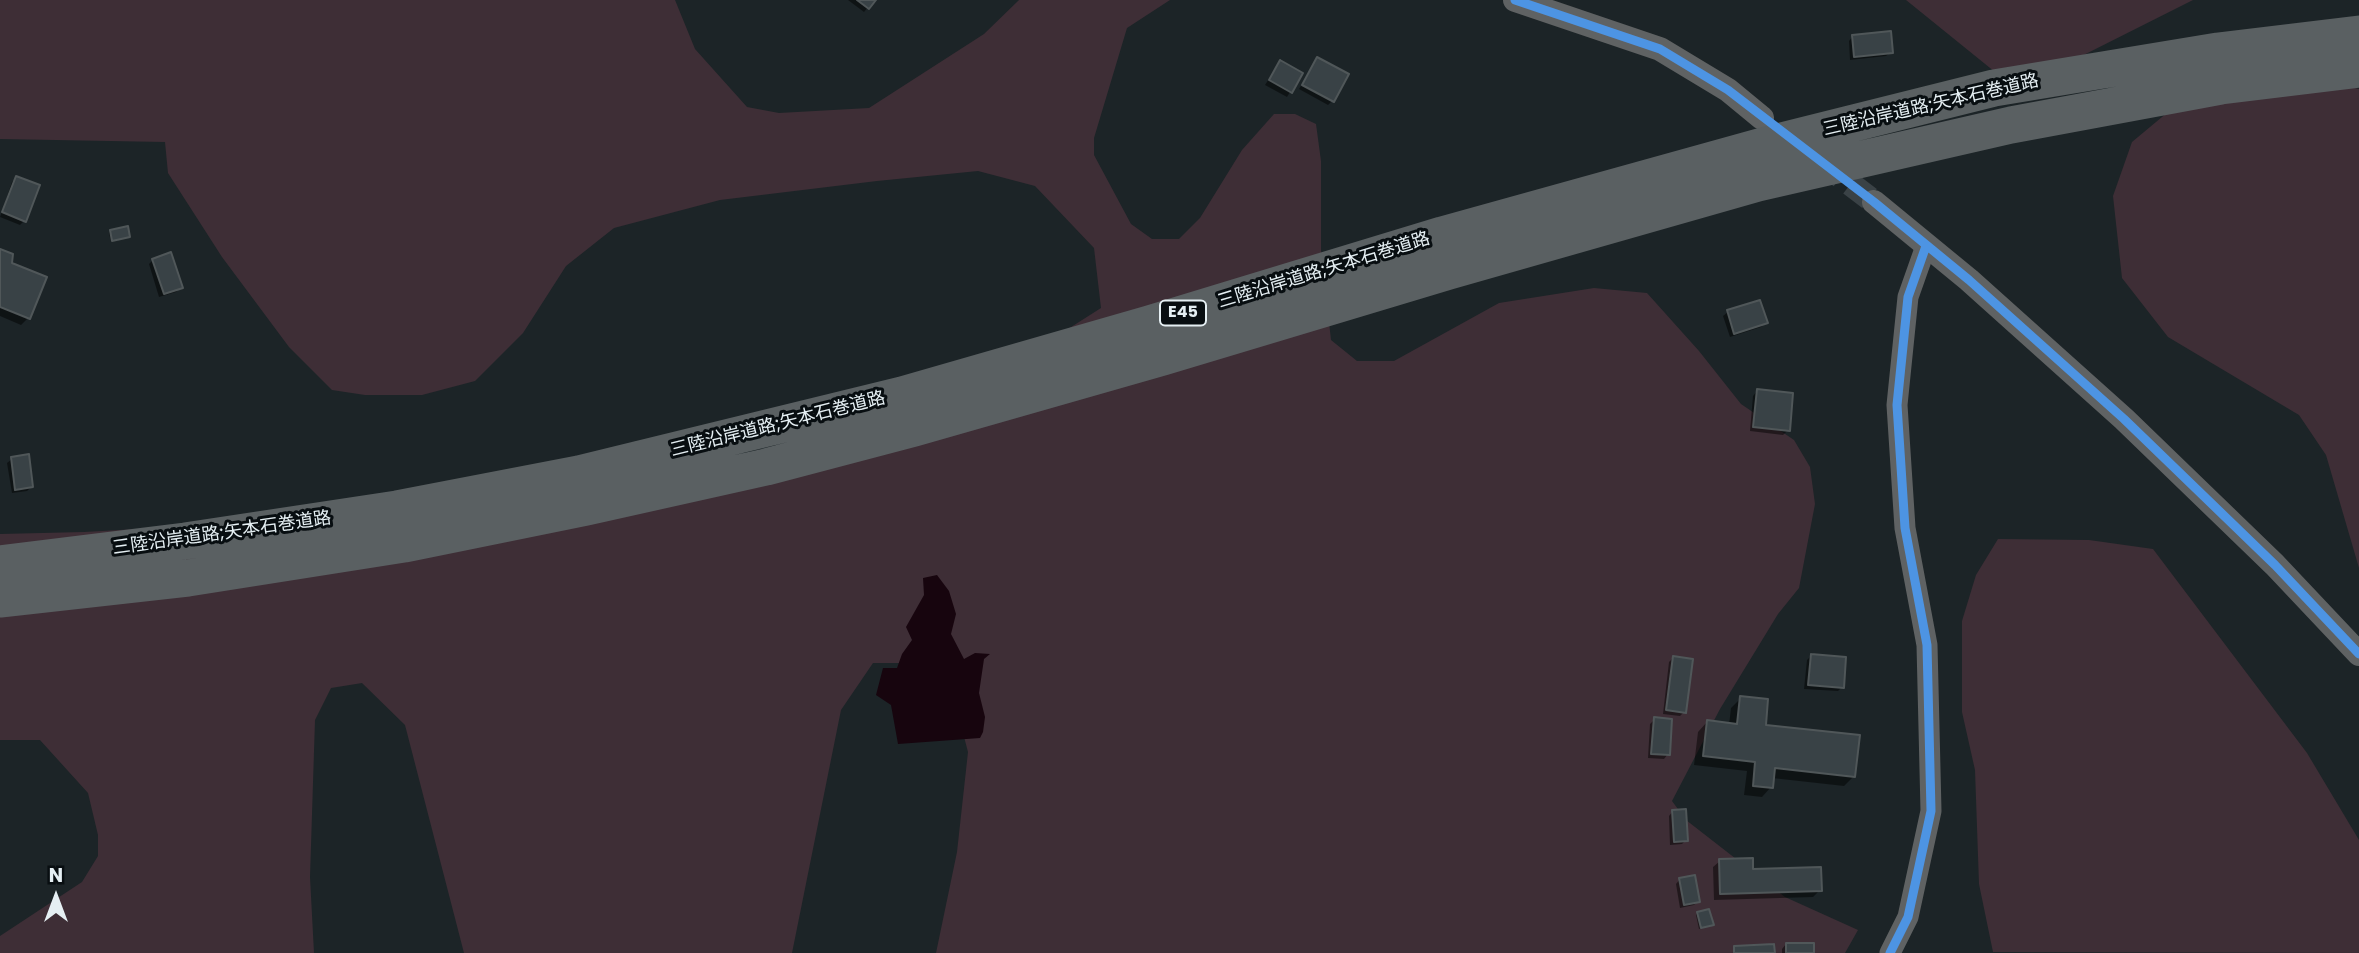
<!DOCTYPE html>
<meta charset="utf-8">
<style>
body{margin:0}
#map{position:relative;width:2359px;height:953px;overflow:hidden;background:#1c2427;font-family:Poppins,sans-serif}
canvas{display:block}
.north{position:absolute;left:21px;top:862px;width:70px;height:70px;-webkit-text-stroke:5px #080e11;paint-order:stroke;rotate:0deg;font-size:19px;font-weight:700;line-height:28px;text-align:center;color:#e5eff3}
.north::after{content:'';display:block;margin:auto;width:24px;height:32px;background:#e5eff3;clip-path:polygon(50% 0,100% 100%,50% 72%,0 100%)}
</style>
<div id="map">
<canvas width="2359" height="953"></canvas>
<div class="north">N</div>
</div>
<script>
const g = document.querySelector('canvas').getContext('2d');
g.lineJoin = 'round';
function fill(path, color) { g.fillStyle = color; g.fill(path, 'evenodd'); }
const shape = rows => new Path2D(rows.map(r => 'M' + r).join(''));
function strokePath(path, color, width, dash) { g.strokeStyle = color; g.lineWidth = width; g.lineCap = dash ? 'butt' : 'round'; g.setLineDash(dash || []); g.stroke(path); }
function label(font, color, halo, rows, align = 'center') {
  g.font = font + ' Poppins,"Noto Sans JP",sans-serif'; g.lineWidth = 6; g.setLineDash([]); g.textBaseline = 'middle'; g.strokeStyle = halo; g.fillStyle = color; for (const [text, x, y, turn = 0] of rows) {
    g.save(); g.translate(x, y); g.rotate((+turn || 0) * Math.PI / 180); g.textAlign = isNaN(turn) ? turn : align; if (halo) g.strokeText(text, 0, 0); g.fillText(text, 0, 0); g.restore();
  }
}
fill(shape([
 [0,0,675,0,695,49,747,107,779,113,869,108,984,34,1019,0,1170,0,1127,28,1094,138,1094,155,1131,224,1152,239,1179,239,1200,218,1242,150,1274,114,1295,114,1316,124,1321,161,1321,250,1331,340,1357,361,1394,361,1499,303,1594,288,1647,293,1699,351,1741,404,1794,440,1810,467,1815,504,1799,588,1778,614,1720,709,1672,801,1686,820,1785,897,1858,930,1845,953,936,953,957,852,968,752,957,710,904,663,873,663,841,710,792,953,464,953,405,725,362,683,331,688,315,720,310,877,314,953,0,953,0,936,82,882,98,856,98,835,88,793,40,740,0,740,0,534,84,532,263,522,647,480,805,439,994,376,1101,308,1094,248,1035,186,978,171,877,181,720,200,614,228,566,266,523,333,475,381,422,395,365,395,332,390,289,347,222,257,168,173,165,142,0,139],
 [1906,0,2193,0,2016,89],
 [2336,83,2359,89,2359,568,2326,455,2299,415,2168,337,2122,278,2113,196,2132,142,2186,97],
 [1998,539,2089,540,2153,549,2307,753,2359,840,2359,953,1993,952,1979,884,1975,770,1962,712,1962,621,1976,575]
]), '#3e2e36');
fill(shape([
 [937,575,949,591,956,614,951,634,964,659,975,653,990,654,984,659,979,693,985,717,983,732,980,738,898,744,891,705,876,695,883,668,897,668,902,654,912,640,906,627,924,595,923,578]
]), '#17050e');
fill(shape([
 [848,0,874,0,864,12],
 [1853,36,1891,52,1886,56,1850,60,1849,41],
 [1318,59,1333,100,1328,105,1299,89],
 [1280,62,1301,74,1287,97,1265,85],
 [17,178,24,221,20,225,0,217,12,182],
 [110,231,129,237,111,242,109,233],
 [0,251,28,318,21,325,0,316],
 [153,260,181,287,176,292,159,297,149,264],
 [1728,312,1766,323,1761,327,1730,337,1723,316],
 [1757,391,1788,430,1783,435,1750,431,1753,396],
 [12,459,32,486,27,491,12,493,7,463],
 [1811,656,1842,687,1838,691,1804,689,1807,660],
 [1673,658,1684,712,1680,716,1663,714,1669,662],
 [1741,698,1764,726,1854,776,1844,786,1772,778,1771,787,1762,797,1744,795,1747,771,1694,765,1698,732,1707,722,1729,725,1731,708],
 [1655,719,1668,754,1664,759,1648,758,1650,724],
 [1673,811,1686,840,1682,844,1670,845,1669,816],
 [1720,861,1752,871,1820,890,1813,897,1714,900,1713,867],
 [1680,879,1698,901,1694,905,1680,908,1676,884],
 [1697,913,1712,924,1699,929,1696,915],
 [1786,944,1812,953,1782,953,1782,949]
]), '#0007');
const building = shape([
 [857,0,876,0,869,9,857,0],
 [1891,31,1893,53,1854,57,1852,35,1891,31],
 [1317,57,1349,74,1334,102,1302,85,1317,57],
 [1280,60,1303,73,1292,93,1269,80,1280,60],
 [16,176,40,185,26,222,2,212,16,176],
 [128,226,130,237,112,241,110,230,128,226],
 [0,249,13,254,12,263,47,277,30,319,0,307,0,249],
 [171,252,183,288,164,294,152,259,171,252],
 [1760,300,1768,323,1734,334,1727,310,1760,300],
 [1757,389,1793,393,1790,431,1753,427,1757,389],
 [29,454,33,487,15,490,11,457,29,454],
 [1811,654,1846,657,1844,688,1808,685,1811,654],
 [1673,656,1693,659,1686,713,1666,710,1673,656],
 [1740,696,1768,699,1766,725,1860,735,1855,777,1775,768,1773,788,1753,786,1755,762,1703,756,1707,720,1737,724,1740,696],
 [1654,717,1672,719,1670,755,1651,754,1654,717],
 [1686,809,1688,841,1674,842,1672,810,1686,809],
 [1753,858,1753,869,1821,867,1822,891,1720,894,1719,859,1753,858],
 [1695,875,1700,902,1684,905,1679,878,1695,875],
 [1709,909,1714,925,1701,928,1697,912,1709,909],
 [1786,943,1814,943,1814,953,1786,953,1786,943],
 [1774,944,1775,953,1734,953,1734,946,1774,944]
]);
fill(building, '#394246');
strokePath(building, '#505759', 2);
strokePath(shape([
 [1822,162,1874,202]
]), '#3a4246', 24, [24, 12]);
strokePath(shape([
 [1890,953,1908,917,1931,811,1927,645,1905,528,1897,405,1908,297,1926,246]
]), '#5f6263', 21);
strokePath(shape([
 [1515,0,1660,49,1728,90,1762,118],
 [1874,202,1969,280,2124,419,2275,565,2359,654]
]), '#5f6263', 24);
strokePath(shape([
 [0,564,185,541,397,509,579,474,902,395,1149,324,1442,235,1766,145,1994,88,2218,51,2359,34],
 [0,599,188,578,404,544,586,507,766,467,914,428,1163,357,1449,271,1758,183,2011,125,2221,86,2359,69]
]), '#5a6062', 37);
strokePath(shape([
 [1515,0,1660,49,1728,90,1874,202,1969,280,2124,419,2275,565,2359,654],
 [1890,953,1908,917,1931,811,1927,645,1905,528,1897,405,1908,297,1926,246]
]), '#4d94e3', 9);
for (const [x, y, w] of [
 [1183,313,46]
]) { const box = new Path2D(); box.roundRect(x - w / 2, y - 12.5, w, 25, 5); g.fillStyle = '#080e11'; g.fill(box); strokePath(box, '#e5eff3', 2); }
label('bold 16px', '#e5eff3', null, [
 ["E45",1183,313]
]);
label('18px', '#e5eff3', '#080e11', [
 ["三陸沿岸道路;矢本石巻道路",1931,106,-13],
 ["三陸沿岸道路;矢本石巻道路",1324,271,-17],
 ["三陸沿岸道路;矢本石巻道路",778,425,-14],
 ["三陸沿岸道路;矢本石巻道路",222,534,-8]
]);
</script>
